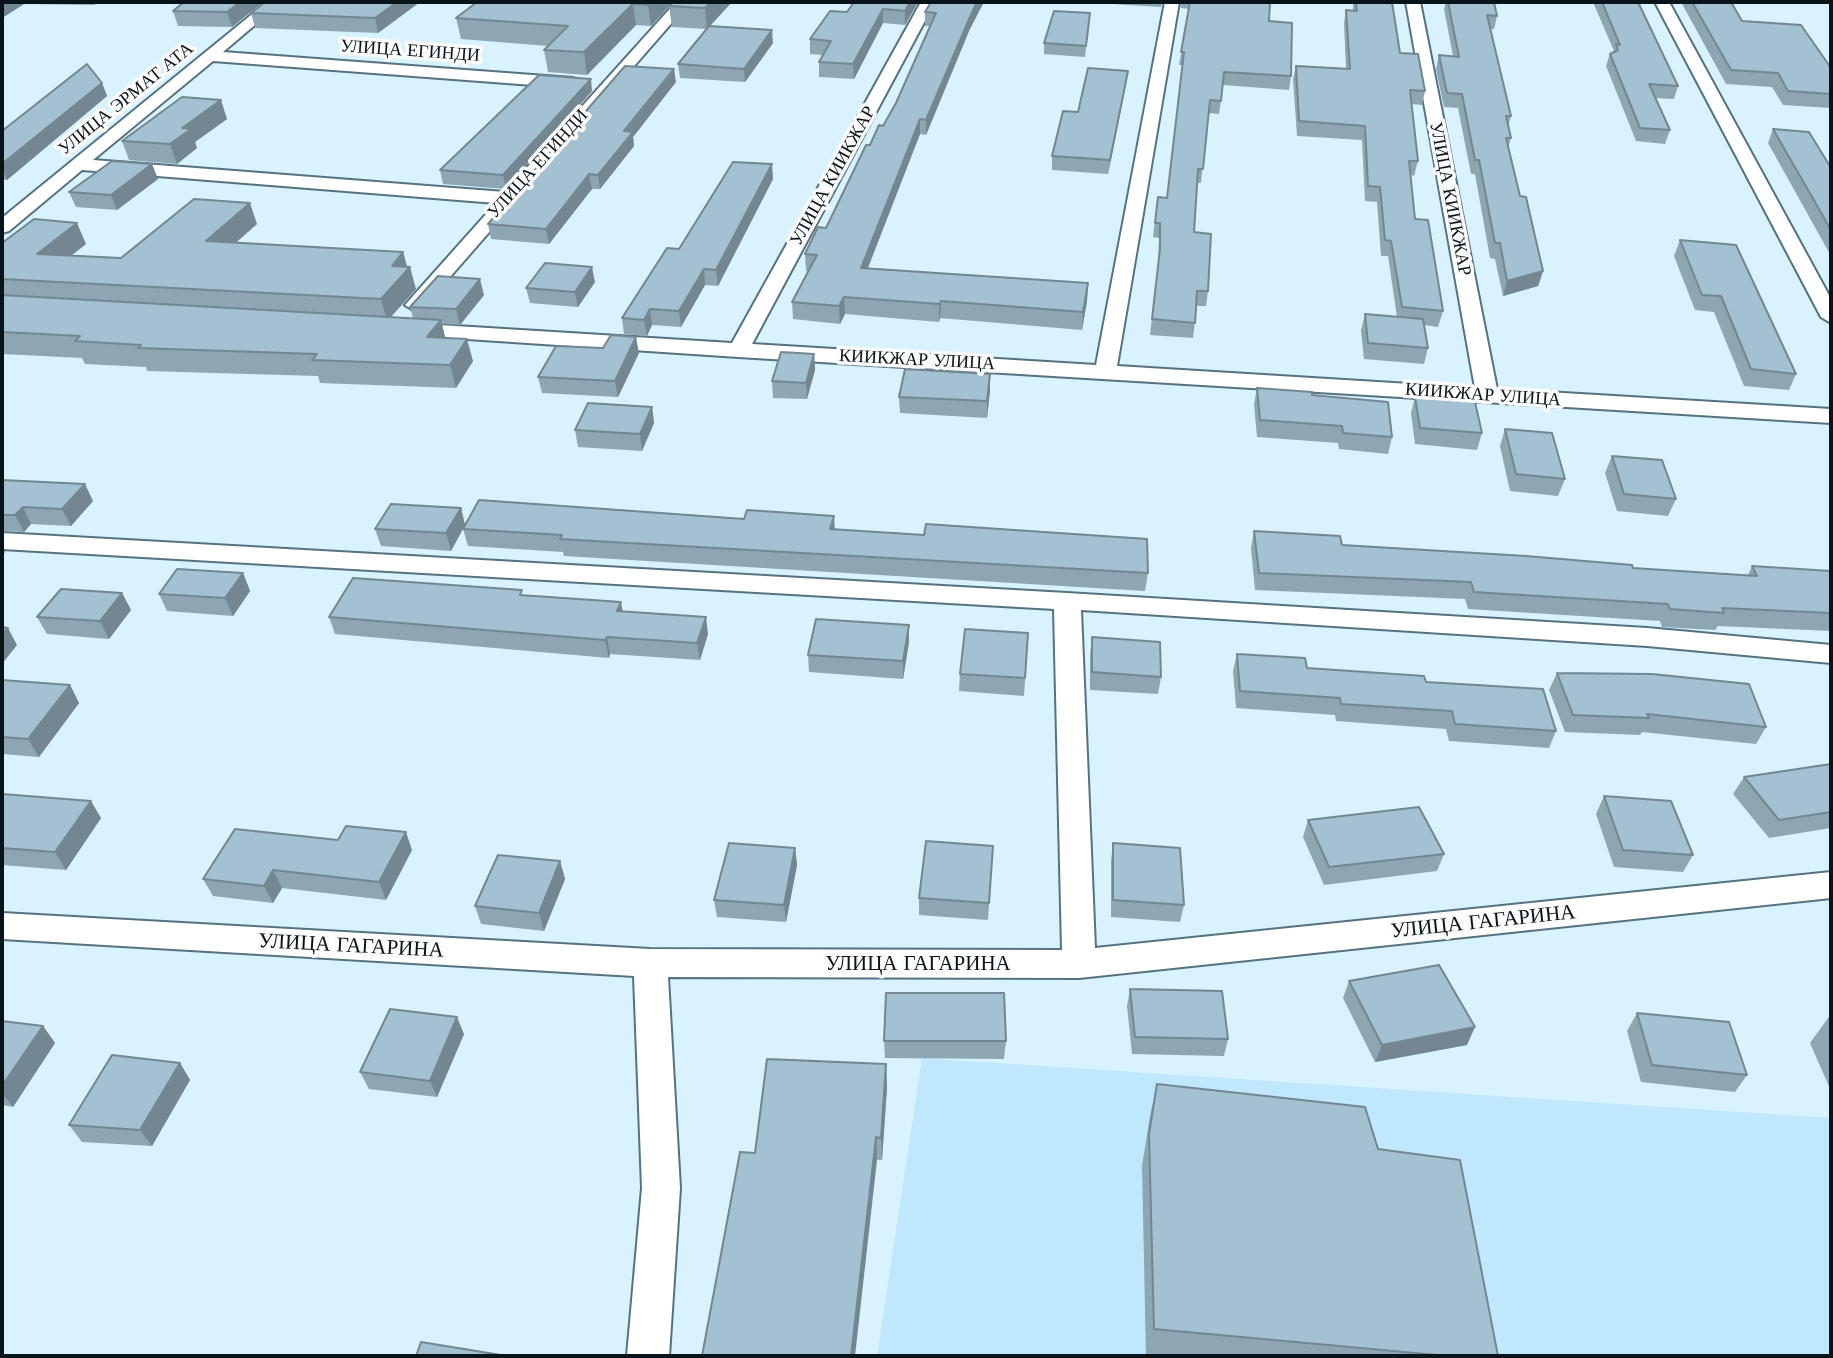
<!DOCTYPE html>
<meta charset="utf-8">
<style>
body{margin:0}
#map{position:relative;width:1833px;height:1358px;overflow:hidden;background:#d9f2ff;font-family:"Libre Baskerville",serif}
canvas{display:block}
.frame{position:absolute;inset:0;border:4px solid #09141a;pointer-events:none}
</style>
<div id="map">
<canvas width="1833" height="1358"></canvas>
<div class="frame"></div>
</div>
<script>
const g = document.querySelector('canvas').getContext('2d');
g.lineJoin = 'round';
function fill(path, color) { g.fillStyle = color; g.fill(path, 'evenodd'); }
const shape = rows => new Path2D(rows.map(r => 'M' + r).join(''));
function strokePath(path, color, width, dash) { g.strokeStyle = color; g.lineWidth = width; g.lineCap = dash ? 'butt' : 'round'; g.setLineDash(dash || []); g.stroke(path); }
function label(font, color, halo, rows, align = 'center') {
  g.font = font + ' "Libre Baskerville",serif'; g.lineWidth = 7; g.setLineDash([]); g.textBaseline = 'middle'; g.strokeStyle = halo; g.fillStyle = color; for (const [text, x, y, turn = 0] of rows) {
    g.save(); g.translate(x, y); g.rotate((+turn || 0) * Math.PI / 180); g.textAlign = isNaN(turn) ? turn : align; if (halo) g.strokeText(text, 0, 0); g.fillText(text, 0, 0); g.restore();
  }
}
fill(shape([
 [922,1058,1831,1118,1831,1356,877,1356]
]), '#c0e8fc');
const minor = shape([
 [267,2,282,2,223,52,573,78,581,83,573,88,213,61,93,160,505,192,676,2,690,2,422,309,415,311,405,305,496,203,82,170,9,231,2,233,2,218,267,2],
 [921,2,935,2,752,344,1096,365,1165,2,1179,2,1117,366,1475,388,1406,2,1420,2,1497,389,1831,409,1831,423,738,357,407,335,397,329,407,323,732,343,921,2],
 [1655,2,1669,2,1831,299,1831,323,1821,317,1655,2],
 [2,533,1067,593,1647,628,1831,645,1831,663,1647,646,1081,610,1095,948,1831,872,1831,898,1079,978,668,977,680,1188,669,1356,627,1356,642,1188,634,976,2,939,2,913,650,949,1062,950,1054,609,2,549,2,533]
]);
strokePath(minor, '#567280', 4);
fill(minor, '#fff');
fill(shape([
 [2,2,98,2,94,5,24,4,2,18],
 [184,2,263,2,232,27,178,26,173,11],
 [265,2,420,2,378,33,255,28,251,13],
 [477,2,673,2,651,26,636,25,587,75,548,72,544,50,548,46,461,39,456,18],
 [673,2,732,2,710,26,773,43,745,82,680,78,678,64,707,29,672,27,669,6],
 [854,2,918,2,905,25,883,23,854,79,819,77,819,62,823,55,810,54,810,39,847,12],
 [931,2,969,31,926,135,920,134,868,268,1088,283,1087,301,1082,330,940,318,939,322,845,314,840,324,793,319,792,302,808,271,806,271,805,254,826,228,870,145,883,126,896,103,930,26,925,26,925,12],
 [1112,2,1163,2,1161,7,1112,4],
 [1179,2,1270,2,1269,21,1291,76,1289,90,1223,85,1219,114,1208,113,1201,183,1197,183,1194,232,1208,291,1206,306,1197,306,1193,338,1150,335,1158,264,1159,238,1153,237,1158,197,1167,198,1182,65,1179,65,1189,9,1181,8],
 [1353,2,1392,2,1400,53,1425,91,1422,105,1411,104,1418,161,1414,176,1411,175,1415,219,1443,311,1438,327,1424,325,1428,348,1424,364,1364,359,1361,330,1365,314,1397,317,1388,256,1381,256,1377,202,1365,201,1362,140,1297,136,1293,79,1296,66,1346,69,1344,23,1346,10,1353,11],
 [1446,2,1494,2,1497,16,1494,29,1490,29,1511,116,1508,127,1511,138,1508,148,1520,196,1543,271,1538,286,1503,296,1495,259,1490,258,1475,174,1471,174,1458,108,1444,107,1436,69,1439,55,1453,56,1444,9],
 [1593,2,1638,2,1678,86,1674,99,1655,98,1670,130,1665,144,1636,141,1606,66,1610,54,1614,51],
 [1681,2,1731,2,1742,21,1831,68,1831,108,1783,105,1772,87,1726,84],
 [1090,13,1085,57,1044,54,1044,43],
 [676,82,633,137,634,146,600,189,592,189,549,244,491,239,488,224],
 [102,83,107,96,7,180,2,179,2,131],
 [1126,84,1108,174,1052,170,1052,156,1078,112],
 [592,91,506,189,443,184,440,170],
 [227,119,195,142,197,148,177,164,129,160,122,141],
 [1773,129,1831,168,1831,256,1768,143],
 [158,179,117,210,76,207,69,192],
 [773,179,718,286,705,285,681,327,652,325,647,336,624,334,622,318,679,249],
 [257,224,236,242,403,252,407,267,416,289,391,317,413,318,410,307,484,295,460,325,442,324,445,337,473,361,456,388,320,383,318,376,147,371,146,367,85,364,82,358,2,354,2,243,86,244,72,255,121,258],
 [1680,240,1796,374,1789,390,1744,386,1714,312,1695,310,1674,256],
 [595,282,578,307,530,303,526,288],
 [639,353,618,397,542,393,538,377],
 [814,354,815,370,807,399,773,398,772,381],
 [1257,388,1392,437,1388,454,1339,449,1338,443,1257,437,1254,404],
 [990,390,987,418,900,413,899,397],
 [1415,397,1482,433,1477,450,1415,444,1411,413],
 [652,407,654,423,642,451,578,447,575,430],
 [1505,429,1565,479,1558,496,1510,491,1500,446],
 [1612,456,1676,499,1668,516,1617,511,1605,473],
 [2,480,93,501,71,526,31,524,24,532,2,531],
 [461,508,465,525,451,551,381,546,375,529],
 [463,529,834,530,1148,573,1145,591,564,556,563,552,468,546],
 [1254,531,1342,545,1633,568,1748,575,1752,566,1831,571,1831,631,1718,626,1715,630,1662,627,1660,621,1468,609,1465,599,1255,590,1251,548],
 [243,573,250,591,233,616,167,611,159,594],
 [122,593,131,610,109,639,47,634,37,617],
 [524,596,622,611,708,634,700,660,610,654,609,658,335,634,329,617],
 [1028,633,1024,696,959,691,960,674],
 [1092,637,1161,677,1158,694,1090,690,1090,655],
 [909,642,903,679,809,672,808,655],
 [1237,654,1307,668,1426,682,1556,731,1549,748,1449,741,1446,729,1336,721,1335,715,1236,708,1233,671],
 [1557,673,1766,727,1756,744,1642,732,1640,735,1565,732,1549,690],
 [2,680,70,685,79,703,39,757,2,754],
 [1831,764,1831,828,1769,838,1733,794,1744,777],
 [2,794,101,818,66,870,2,865],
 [1604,796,1693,855,1683,872,1614,867,1596,814],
 [1308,820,1444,854,1437,871,1324,885,1303,837],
 [1113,843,1184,905,1180,922,1111,917,1111,861],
 [993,846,988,920,919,915,919,898],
 [795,848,797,865,786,922,717,917,714,900],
 [412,850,386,900,282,888,273,903,213,896,203,879],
 [560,861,565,879,544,931,481,924,475,906],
 [1349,981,1467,1045,1375,1062,1343,998],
 [1130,989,1228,1039,1224,1056,1132,1054,1127,1006],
 [1637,1013,1747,1075,1735,1092,1641,1082,1627,1031],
 [1831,1014,1831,1091,1810,1043],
 [2,1021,43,1026,55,1043,13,1107,2,1105],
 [464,1034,437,1097,369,1089,360,1072],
 [884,1041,1006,1041,1004,1059,885,1058],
 [180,1063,190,1080,152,1146,82,1142,69,1125],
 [886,1064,887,1087,882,1160,755,1153],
 [1157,1084,1378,1149,1498,1356,1146,1356,1142,1166,1150,1116]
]), '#8ca6b4');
fill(shape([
 [5,2,23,2,24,4,2,18,2,4],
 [240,2,263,2,232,27,227,12],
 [397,2,420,2,378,33,375,18],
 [651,2,673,2,651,26,648,5],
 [711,2,732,2,707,29,705,8],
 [910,2,918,2,905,25,905,11],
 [977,2,984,2,969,31,926,135,926,120,970,17],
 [633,4,636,25,587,75,584,52],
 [883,9,883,23,854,79,853,64],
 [772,30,773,43,745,82,744,69],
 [674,69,676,82,633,137,634,146,600,189,598,175,624,131],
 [1128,71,1126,84,1108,174,1110,160],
 [591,79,592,91,506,189,503,175],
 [102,83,107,96,7,180,2,167,2,164],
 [221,100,227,119,195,142,197,148,177,164,170,144,182,128],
 [920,119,920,134,861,285,861,268],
 [152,164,158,179,117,210,111,195],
 [772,164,773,179,718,286,716,270],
 [589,174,592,189,549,244,546,229],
 [250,203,257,224,214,262,206,241],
 [77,223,86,244,46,275,37,254],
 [403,252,408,270,410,267,416,289,387,321,381,299,392,266],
 [592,267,595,282,578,307,575,292],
 [704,269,705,285,681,327,679,311],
 [1543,271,1538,286,1503,296,1507,281],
 [480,279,484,295,460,325,456,309],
 [1088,283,1087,301,1082,330,1083,312],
 [844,297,845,314,840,324,839,306],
 [941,301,940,318,939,322,939,304],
 [650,309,652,325,647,336,644,320],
 [441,320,446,342,427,337],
 [636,337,639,353,618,397,615,381],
 [467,339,473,361,456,388,450,365],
 [814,354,815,370,807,399,806,383],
 [990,374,990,390,987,418,987,401],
 [652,407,654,423,642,451,640,434],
 [85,484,93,501,71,526,62,509],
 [23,507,31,524,24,532,15,515],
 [461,508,465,525,451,551,446,533],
 [834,516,835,533,830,529],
 [2,545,5,552,2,556],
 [243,573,250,591,233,616,225,598],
 [122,593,131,610,109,639,100,621],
 [621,602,624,619,617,611],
 [706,617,708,634,700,660,697,643],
 [909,625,909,642,903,679,903,661],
 [8,628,17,645,2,664,2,634],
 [607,637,610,654,609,658,605,640],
 [70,685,79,703,39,757,28,739],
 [91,801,101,818,66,870,55,852],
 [406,832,412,850,386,900,379,882],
 [795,848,797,865,786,922,784,905],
 [560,861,565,879,544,931,539,913],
 [273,870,282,888,273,903,264,886],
 [457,1017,464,1034,437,1097,430,1081],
 [43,1026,55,1043,13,1107,2,1093,2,1086],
 [1475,1027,1467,1045,1375,1062,1382,1045],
 [180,1063,190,1080,152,1146,140,1130],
 [886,1064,887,1087,882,1160,881,1138],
 [876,1137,877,1160,855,1356,851,1356]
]), '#728792');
const building = shape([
 [184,2,240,2,227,12,173,11,184,2],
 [265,2,397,2,375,18,251,13,265,2],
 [477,2,651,2,648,5,633,4,584,52,544,50,568,26,456,18,477,2],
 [673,2,711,2,705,8,669,6,673,2],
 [854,2,910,2,905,11,883,9,853,64,819,62,831,41,810,39,830,11,847,12,854,2],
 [931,2,977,2,970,17,926,120,920,119,861,268,1088,283,1083,312,941,301,939,304,844,297,839,306,792,302,817,255,805,254,818,227,826,228,866,145,870,145,879,125,883,126,896,103,936,13,925,12,931,2],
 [1190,2,1270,2,1269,21,1292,23,1291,76,1224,72,1221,101,1210,100,1203,169,1198,169,1194,232,1211,234,1208,291,1197,291,1195,323,1152,319,1160,249,1160,223,1155,223,1158,197,1167,198,1184,52,1181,52,1190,2],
 [1356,2,1392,2,1400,53,1418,54,1425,91,1410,90,1418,161,1409,161,1415,219,1428,220,1443,311,1402,307,1391,241,1385,240,1380,187,1368,186,1365,126,1299,121,1296,66,1350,69,1346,10,1357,11,1356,2],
 [1448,2,1494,2,1497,16,1487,15,1511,116,1506,116,1511,138,1506,138,1520,196,1526,197,1543,271,1507,281,1500,243,1495,243,1479,160,1475,160,1462,94,1447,93,1439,55,1459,57,1448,2],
 [1602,2,1638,2,1678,86,1649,84,1670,130,1640,128,1610,54,1618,50,1616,44,1620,45,1602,2],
 [1692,2,1731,2,1742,21,1801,25,1831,68,1831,94,1788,91,1778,73,1731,70,1692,2],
 [1054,11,1090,13,1086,46,1044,43,1054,11],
 [709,26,772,30,744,69,678,64,709,26],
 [87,64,102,83,2,164,2,131,87,64],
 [625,66,674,69,624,131,633,132,598,175,589,174,546,229,488,224,625,66],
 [1088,68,1128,71,1110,160,1052,156,1063,111,1078,112,1088,68],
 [539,75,591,79,503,175,440,170,539,75],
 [182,97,221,100,182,128,191,129,170,144,122,141,182,97],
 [1773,129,1809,132,1831,168,1831,230,1773,129],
 [112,161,152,164,111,195,69,192,112,161],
 [733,162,772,164,716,270,704,269,679,311,650,309,644,320,622,318,667,248,679,249,733,162],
 [194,199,250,203,206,241,403,252,392,266,410,267,381,299,2,279,2,243,34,219,77,223,37,254,121,258,194,199],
 [1680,240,1736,245,1796,374,1751,369,1721,296,1702,295,1680,240],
 [545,263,592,267,575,292,526,288,545,263],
 [438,276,480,279,456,309,410,307,438,276],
 [2,295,441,320,427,337,467,339,450,365,312,360,317,354,138,348,141,345,75,341,80,336,2,332,2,295],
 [1365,314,1423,319,1428,348,1368,343,1365,314],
 [611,335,636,337,615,381,538,377,556,346,603,348,611,335],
 [781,352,814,354,806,383,772,381,781,352],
 [905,369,990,374,987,401,899,397,905,369],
 [1257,388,1312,392,1312,395,1388,402,1392,437,1343,433,1342,426,1260,420,1257,388],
 [1415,397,1475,402,1482,433,1420,428,1415,397],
 [588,403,652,407,640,434,575,430,588,403],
 [1505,429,1552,433,1565,479,1516,474,1505,429],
 [1612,456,1662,460,1676,499,1624,494,1612,456],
 [2,480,85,484,62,509,23,507,15,515,2,515,2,480],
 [479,500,744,519,747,510,834,516,830,529,924,535,926,524,1147,539,1148,573,560,539,562,535,463,529,479,500],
 [391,504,461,508,446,533,375,529,391,504],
 [1254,531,1340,536,1342,545,1526,556,1632,565,1633,568,1757,576,1752,566,1831,571,1831,613,1722,608,1724,613,1670,609,1668,604,1474,592,1471,582,1259,573,1254,531],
 [177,569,243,573,225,598,159,594,177,569],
 [353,578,522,590,520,595,621,602,617,611,706,617,697,643,607,637,605,640,329,617,353,578],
 [61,589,122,593,100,621,37,617,61,589],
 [816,619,909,625,903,661,808,655,816,619],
 [2,627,8,628,2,634,2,627],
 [965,629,1028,633,1025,678,960,674,965,629],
 [1092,637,1160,642,1161,677,1092,672,1092,637],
 [1237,654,1305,658,1307,668,1424,676,1426,682,1543,689,1556,731,1455,724,1452,711,1341,704,1340,698,1240,691,1237,654],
 [1557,673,1652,674,1749,684,1766,727,1647,714,1649,718,1573,715,1557,673],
 [2,680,70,685,28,739,2,737,2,680],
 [1831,764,1831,812,1779,820,1744,777,1831,764],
 [2,794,91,801,55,852,2,848,2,794],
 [1604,796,1671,801,1693,855,1623,850,1604,796],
 [1419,807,1444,854,1329,867,1308,820,1419,807],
 [346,826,406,832,379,882,273,870,264,886,203,879,235,829,338,840,346,826],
 [926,841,993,846,989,903,919,898,926,841],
 [729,843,795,848,784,905,714,900,729,843],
 [1113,843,1180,848,1184,905,1113,900,1113,843],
 [498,855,560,861,539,913,475,906,498,855],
 [1439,965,1475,1027,1382,1045,1349,981,1439,965],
 [1130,989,1222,991,1228,1039,1135,1037,1130,989],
 [886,993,1004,993,1006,1041,884,1041,886,993],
 [390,1009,457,1017,430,1081,360,1072,390,1009],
 [1637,1013,1729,1022,1747,1075,1652,1065,1637,1013],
 [2,1021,43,1026,2,1086,2,1021],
 [112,1055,180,1063,140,1130,69,1125,112,1055],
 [767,1059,886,1064,881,1138,876,1137,851,1356,702,1356,740,1152,755,1153,767,1059],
 [1157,1084,1365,1107,1378,1149,1460,1160,1498,1356,1448,1356,1154,1329,1149,1134,1157,1084],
 [421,1342,507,1356,416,1356,421,1342]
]);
fill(building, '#a3c1d1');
strokePath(building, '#728792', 2);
label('18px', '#09141a', '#fbfbfb', [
 ["УЛИЦА ЕГИНДИ",410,51,4],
 ["УЛИЦА ЭРМАТ АТА",126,99,-39],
 ["УЛИЦА ЕГИНДИ",538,164,-48],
 ["УЛИЦА КИИКЖАР",833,176,-61],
 ["УЛИЦА КИИКЖАР",1450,199,79],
 ["КИИКЖАР УЛИЦА",917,360,3],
 ["КИИКЖАР УЛИЦА",1483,395,4]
]);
label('21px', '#09141a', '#fbfbfb', [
 ["УЛИЦА ГАГАРИНА",1483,922,-6],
 ["УЛИЦА ГАГАРИНА",351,946,3],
 ["УЛИЦА ГАГАРИНА",918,964]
]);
</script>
